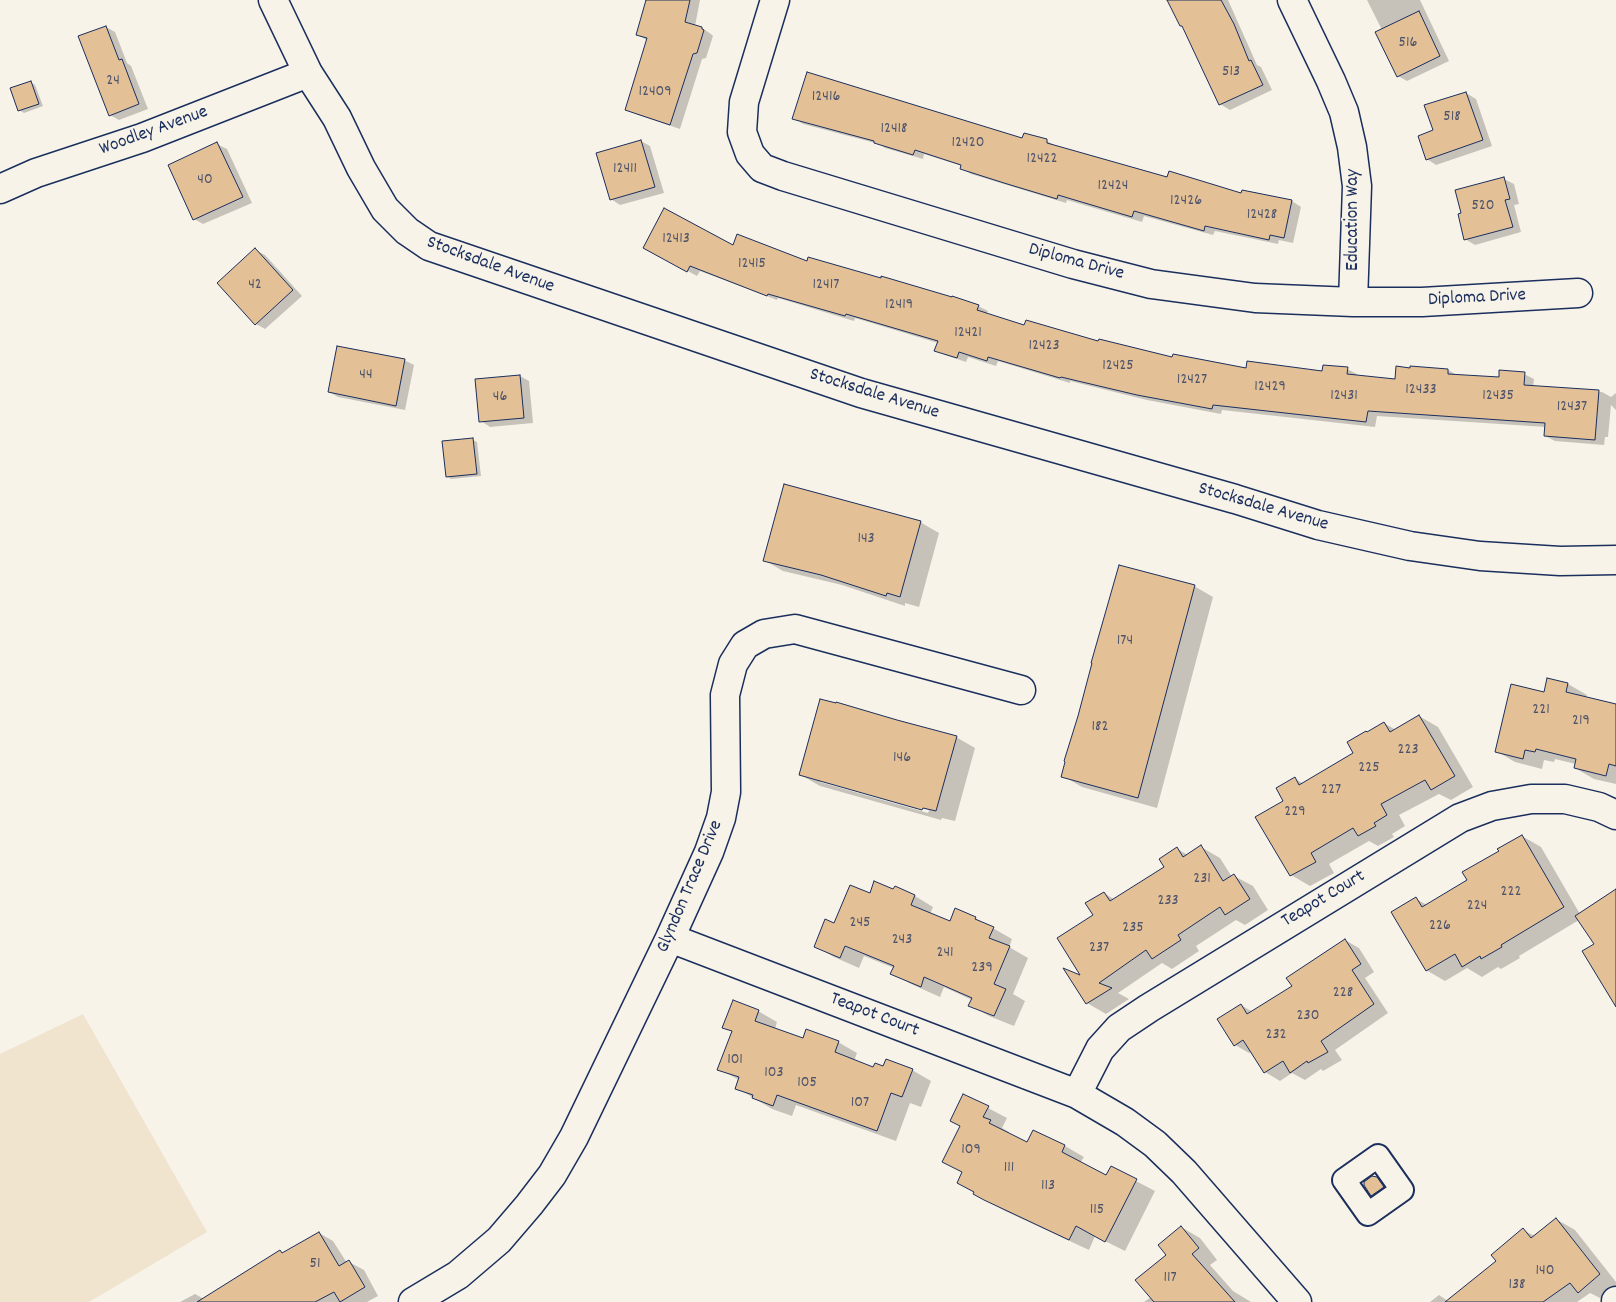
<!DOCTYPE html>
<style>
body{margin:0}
canvas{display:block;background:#f7f3e8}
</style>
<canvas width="1616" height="1302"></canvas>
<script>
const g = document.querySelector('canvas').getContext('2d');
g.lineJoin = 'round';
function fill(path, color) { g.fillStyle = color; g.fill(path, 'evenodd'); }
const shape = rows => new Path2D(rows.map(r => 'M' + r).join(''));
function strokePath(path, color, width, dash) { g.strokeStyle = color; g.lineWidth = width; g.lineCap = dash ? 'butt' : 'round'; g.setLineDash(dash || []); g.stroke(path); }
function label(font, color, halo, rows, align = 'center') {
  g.font = font + ' Dekko,sans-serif'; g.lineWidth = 4; g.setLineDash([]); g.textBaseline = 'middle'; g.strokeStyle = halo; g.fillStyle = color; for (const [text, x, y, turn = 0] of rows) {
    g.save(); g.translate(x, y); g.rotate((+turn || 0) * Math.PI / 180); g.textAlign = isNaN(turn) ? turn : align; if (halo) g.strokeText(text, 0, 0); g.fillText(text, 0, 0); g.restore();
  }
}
fill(shape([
 [83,1014,207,1232,89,1302,0,1302,0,1054]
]), '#f1e4cf');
fill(shape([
 [647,0,700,0,695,26,702,28,711,34,713,36,706,58,702,59,680,129,638,115,629,110,648,41,638,35],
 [1169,0,1228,0,1257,65,1261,67,1272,90,1230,110,1220,104,1184,28],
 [1367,0,1420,0,1449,61,1407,81,1398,76,1382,30],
 [106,27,115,32,127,63,131,66,148,109,119,120,110,115],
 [31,82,35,85,43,106,24,113,19,110],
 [1466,93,1476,99,1492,146,1436,165,1427,159,1435,131],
 [793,118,1047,141,1056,146,1168,179,1242,195,1292,201,1301,207,1293,243,1279,240,1278,244,1215,231,1213,235,1144,216,1142,222,1067,200,1066,203,971,174,961,168,962,166,924,154,923,159,885,148,879,144,803,124],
 [641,141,650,146,664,193,620,205,611,199],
 [217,144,227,149,252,203,203,224,194,219],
 [1504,179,1514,184,1519,204,1514,205,1521,232,1475,245,1465,239,1463,214],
 [644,247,733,247,808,263,978,306,988,311,986,315,1025,327,1173,358,1248,369,1323,372,1347,369,1357,374,1357,376,1396,381,1448,370,1457,375,1500,378,1524,374,1534,379,1533,387,1602,392,1611,397,1616,393,1616,410,1611,405,1608,437,1605,437,1604,445,1555,441,1545,436,1546,427,1377,416,1375,427,1222,410,1221,414,1147,400,1070,381,1070,383,998,361,996,366,968,357,966,362,945,355,936,350,938,343,855,318,854,321,778,298,777,300,700,271,697,276],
 [255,250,265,255,302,296,265,329,256,324],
 [404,360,414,365,405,410,338,397,329,392],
 [520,376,529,381,533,423,490,427,481,421],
 [473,440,477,442,481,476,451,479,447,476],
 [920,522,939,533,919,607,905,603,905,606,842,585,783,571,764,560],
 [1194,586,1213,597,1157,808,1082,787,1063,776],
 [1548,679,1568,684,1587,695,1586,698,1616,706,1616,784,1594,779,1575,768,1576,764,1555,759,1554,762,1544,760,1542,769,1515,762,1496,751,1545,694],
 [1419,716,1438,727,1473,787,1451,800,1439,794,1399,815,1405,826,1392,834,1394,837,1378,846,1369,841,1329,864,1334,873,1310,886,1291,875,1257,817,1285,801,1295,779,1304,784,1355,754,1384,723,1396,730],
 [956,737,975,748,955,821,942,818,941,820,820,786,801,775],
 [820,780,929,810,928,813,820,782],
 [1522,836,1541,847,1580,914,1616,890,1616,993,1595,944,1579,920,1519,956,1520,958,1501,969,1498,967,1482,977,1467,968,1445,981,1426,970,1416,899,1427,905,1469,881,1500,851],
 [1201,847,1220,858,1232,877,1234,876,1253,886,1268,910,1245,925,1236,920,1196,946,1199,951,1172,969,1162,963,1118,993,1129,999,1106,1014,1087,1003,1083,978,1095,915,1104,893,1115,900,1166,867,1177,849,1188,855],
 [894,891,915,896,933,907,930,914,951,922,975,918,1012,939,1009,947,1028,958,1013,994,1025,1001,1014,1026,989,1016,970,1005,972,1000,944,987,940,997,911,984,892,973,894,968,864,956,859,968,834,957,815,946,834,925,870,895],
 [1345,940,1359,948,1374,972,1365,978,1388,1013,1335,1050,1342,1060,1323,1071,1321,1069,1305,1080,1292,1073,1280,1081,1265,1072,1252,1052,1249,1053,1235,1045,1241,1005,1253,1012,1294,987],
 [758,1011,777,1022,775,1029,803,1040,838,1042,857,1053,854,1061,874,1069,912,1070,931,1081,921,1107,910,1103,896,1141,796,1105,792,1116,772,1109,737,1088,739,1080,719,1069,733,1032,724,1028],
 [988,1108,1007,1118,1002,1128,1009,1132,1008,1134,1028,1144,1034,1132,1065,1146,1084,1157,1080,1163,1107,1176,1111,1168,1155,1191,1125,1251,1095,1236,1089,1250,1005,1211,975,1194,975,1192,963,1173,943,1161],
 [1376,1178,1381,1181,1387,1190,1376,1197,1372,1195],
 [1556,1219,1575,1230,1616,1282,1616,1288,1602,1299,1590,1293,1577,1302,1430,1302,1439,1295,1448,1301,1498,1262,1523,1230,1535,1236],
 [1181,1227,1200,1238,1217,1260,1210,1265,1233,1291,1251,1302,1144,1302,1151,1297],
 [319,1233,333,1241,347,1263,349,1262,364,1270,378,1296,367,1302,180,1302,195,1294,204,1299,280,1252,284,1254]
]), '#0003');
const building = shape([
 [646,0,690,0,685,22,702,27,702,29,704,30,697,53,693,54,670,125,625,110,647,38,636,35,646,0],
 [1167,0,1221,0,1234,24,1249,61,1251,60,1263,85,1219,105,1182,26,1180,26,1167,0],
 [1419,11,1440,56,1397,77,1375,32,1419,11],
 [106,26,119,60,122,59,139,104,109,116,78,36,106,26],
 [807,72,1022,138,1024,133,1047,139,1047,143,1167,177,1169,171,1241,193,1242,190,1292,200,1284,238,1270,235,1269,240,1205,226,1204,231,1134,211,1132,217,1058,195,1057,199,1004,183,960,169,961,165,915,150,913,155,874,143,874,141,792,119,807,72],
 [31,81,39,104,18,111,10,88,31,81],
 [1466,92,1483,140,1426,160,1418,136,1433,130,1424,105,1466,92],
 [641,140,655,187,610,200,596,153,641,140],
 [217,142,243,197,193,220,168,165,217,142],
 [1504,177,1510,199,1505,200,1513,227,1464,240,1458,214,1461,213,1455,190,1504,177],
 [664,208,733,245,737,234,807,261,808,257,881,278,881,276,952,297,952,296,979,305,977,310,1024,325,1026,320,1098,341,1099,339,1172,357,1173,354,1246,368,1247,361,1322,371,1323,365,1348,367,1347,374,1395,379,1396,366,1410,368,1410,366,1448,369,1448,374,1499,377,1499,370,1525,372,1524,385,1599,390,1595,440,1544,436,1545,423,1368,411,1366,422,1213,405,1212,409,1137,395,1061,377,1060,378,988,357,987,361,959,352,957,358,934,351,938,341,846,314,845,316,768,294,767,296,690,266,687,272,643,248,664,208],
 [255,248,293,290,255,325,217,283,255,248],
 [337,346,405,359,396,406,328,392,337,346],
 [520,375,524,418,479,422,475,379,520,375],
 [473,438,477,474,446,477,442,441,473,438],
 [784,484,921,521,900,597,887,593,886,596,821,575,763,561,784,484],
 [1119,565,1195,585,1138,798,1061,777,1065,762,1064,761,1078,716,1092,663,1091,663,1119,565],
 [1547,678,1568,683,1566,692,1616,704,1616,766,1609,764,1606,776,1574,768,1576,759,1536,749,1535,752,1525,750,1523,759,1495,752,1511,684,1544,692,1547,678],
 [820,699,836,703,836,702,897,720,957,736,936,811,923,808,922,810,799,775,820,699],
 [1419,715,1455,776,1431,790,1425,780,1381,804,1387,815,1374,823,1376,826,1358,836,1353,828,1311,853,1316,862,1290,876,1255,817,1283,801,1276,788,1295,777,1299,785,1353,753,1347,742,1366,731,1367,732,1384,722,1390,732,1419,715],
 [1522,835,1564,907,1501,945,1502,947,1481,959,1480,956,1462,967,1455,954,1426,971,1391,912,1416,897,1422,907,1467,880,1462,872,1499,851,1497,849,1522,835],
 [1201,845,1223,881,1234,874,1250,899,1225,915,1220,907,1178,935,1181,940,1152,959,1146,950,1099,983,1112,988,1086,1004,1063,968,1080,975,1057,938,1093,915,1085,903,1104,892,1110,901,1164,867,1159,859,1177,847,1183,857,1201,845],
 [874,881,893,889,895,886,915,895,911,905,950,921,955,908,976,917,975,919,994,927,989,938,1010,946,994,984,1006,989,994,1016,968,1006,972,998,924,977,921,987,890,974,894,966,845,946,840,958,814,947,825,919,834,923,850,885,870,893,874,881],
 [1616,889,1616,1007,1582,951,1594,944,1575,916,1616,889],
 [1345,939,1361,964,1352,970,1374,1004,1321,1041,1328,1052,1308,1063,1307,1061,1290,1073,1283,1061,1264,1073,1243,1040,1234,1046,1217,1019,1241,1004,1247,1014,1292,986,1286,978,1345,939],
 [733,1000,759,1010,755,1021,803,1038,806,1029,839,1041,835,1052,873,1067,875,1063,883,1066,886,1059,913,1069,902,1097,891,1093,877,1131,777,1095,773,1106,752,1098,753,1095,735,1089,739,1077,717,1070,732,1031,722,1028,733,1000],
 [963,1094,989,1106,983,1117,991,1120,989,1123,1027,1142,1033,1130,1065,1145,1062,1152,1106,1175,1111,1166,1137,1179,1105,1242,1076,1226,1069,1240,984,1200,973,1194,974,1192,957,1183,962,1172,942,1162,960,1126,950,1121,963,1094],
 [1372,1176,1377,1177,1384,1187,1371,1196,1364,1185,1364,1182,1372,1176],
 [1556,1218,1600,1274,1578,1293,1570,1283,1543,1302,1445,1302,1496,1261,1491,1255,1523,1228,1531,1238,1556,1218],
 [1181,1226,1199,1248,1192,1254,1235,1302,1154,1302,1135,1280,1166,1255,1158,1245,1181,1226],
 [319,1232,339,1266,349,1260,365,1287,340,1302,334,1292,315,1302,197,1302,280,1250,282,1253,319,1232]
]);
fill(building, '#e3c095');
strokePath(building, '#1b2f5e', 1);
const pedestrian = shape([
 [1378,1156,1402,1190,1368,1214,1344,1180,1378,1156]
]);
const minor = shape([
 [273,0,308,73,337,118,361,168,385,209,407,231,429,246,861,393,1235,499,1318,525,1410,546,1480,556,1560,561,1616,560],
 [775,0,744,102,742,132,750,154,762,168,783,176,1073,264,1151,284,1255,298,1353,302,1422,302,1578,293],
 [1292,0,1331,81,1344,112,1352,147,1357,186,1353,302],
 [0,189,36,173,142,138,308,73],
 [670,938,1077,1094,1125,1122,1155,1144,1184,1172,1297,1302],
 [1077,1094,1100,1049,1119,1028,1149,1008,1460,818,1492,806,1531,799,1565,799,1599,807,1616,815],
 [413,1302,458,1275,499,1240,529,1205,552,1175,574,1137,670,938,709,852,721,818,726,792,725,695,733,664,745,645,764,634,795,629,1021,690],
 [1616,1302,1616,1301]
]);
strokePath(pedestrian, '#1b2f5e', 26);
strokePath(minor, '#1b2f5e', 31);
strokePath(pedestrian, '#f7f3e8', 22);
strokePath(minor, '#f7f3e8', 28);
label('16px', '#4d536c', null, [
 ["516",1408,44],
 ["513",1231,73],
 ["24",113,82],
 ["12409",655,93],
 ["12416",826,98],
 ["518",1452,118],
 ["12418",894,130],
 ["12420",968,144],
 ["12422",1042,160],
 ["12411",625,170],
 ["40",205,181],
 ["12424",1113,187],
 ["12426",1186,202],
 ["520",1483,207],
 ["12428",1262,216],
 ["12413",676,240],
 ["12415",752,265],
 ["42",255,286],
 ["12417",826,286],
 ["12419",899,306],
 ["12421",968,334],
 ["12423",1044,347],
 ["12425",1118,367],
 ["44",366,376],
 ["12427",1192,381],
 ["12429",1270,388],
 ["12433",1421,391],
 ["12431",1344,397],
 ["12435",1498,397],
 ["46",500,398],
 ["12437",1572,408],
 ["143",866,540],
 ["174",1125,642],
 ["221",1541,711],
 ["219",1581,722],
 ["182",1100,728],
 ["223",1408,751],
 ["146",902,759],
 ["225",1369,769],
 ["227",1331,791],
 ["229",1295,813],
 ["231",1202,880],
 ["222",1511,893],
 ["233",1168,902],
 ["224",1477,907],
 ["245",860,924],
 ["226",1440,927],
 ["235",1133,929],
 ["243",902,941],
 ["237",1099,949],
 ["241",945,954],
 ["239",982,969],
 ["228",1343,994],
 ["230",1308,1017],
 ["232",1276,1036],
 ["101",735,1061],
 ["103",774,1074],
 ["105",807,1084],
 ["107",860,1104],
 ["109",971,1151],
 ["111",1009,1169],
 ["113",1048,1187],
 ["115",1097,1211],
 ["51",315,1265],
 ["140",1545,1272],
 ["117",1170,1279],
 ["138",1517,1286]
]);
label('19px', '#1b2f5e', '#f7f3e8', [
 ["Woodley Avenue",154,132,-20],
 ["Education Way",1354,220,-90],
 ["Diploma Drive",1076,263,15],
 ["Stocksdale Avenue",490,266,20],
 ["Diploma Drive",1477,299,-3],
 ["Stocksdale Avenue",874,395,17],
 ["Stocksdale Avenue",1263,508,16],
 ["Glyndon Trace Drive",691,887,-67],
 ["Teapot Court",1324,900,-31],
 ["Teapot Court",874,1016,21]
]);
</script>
